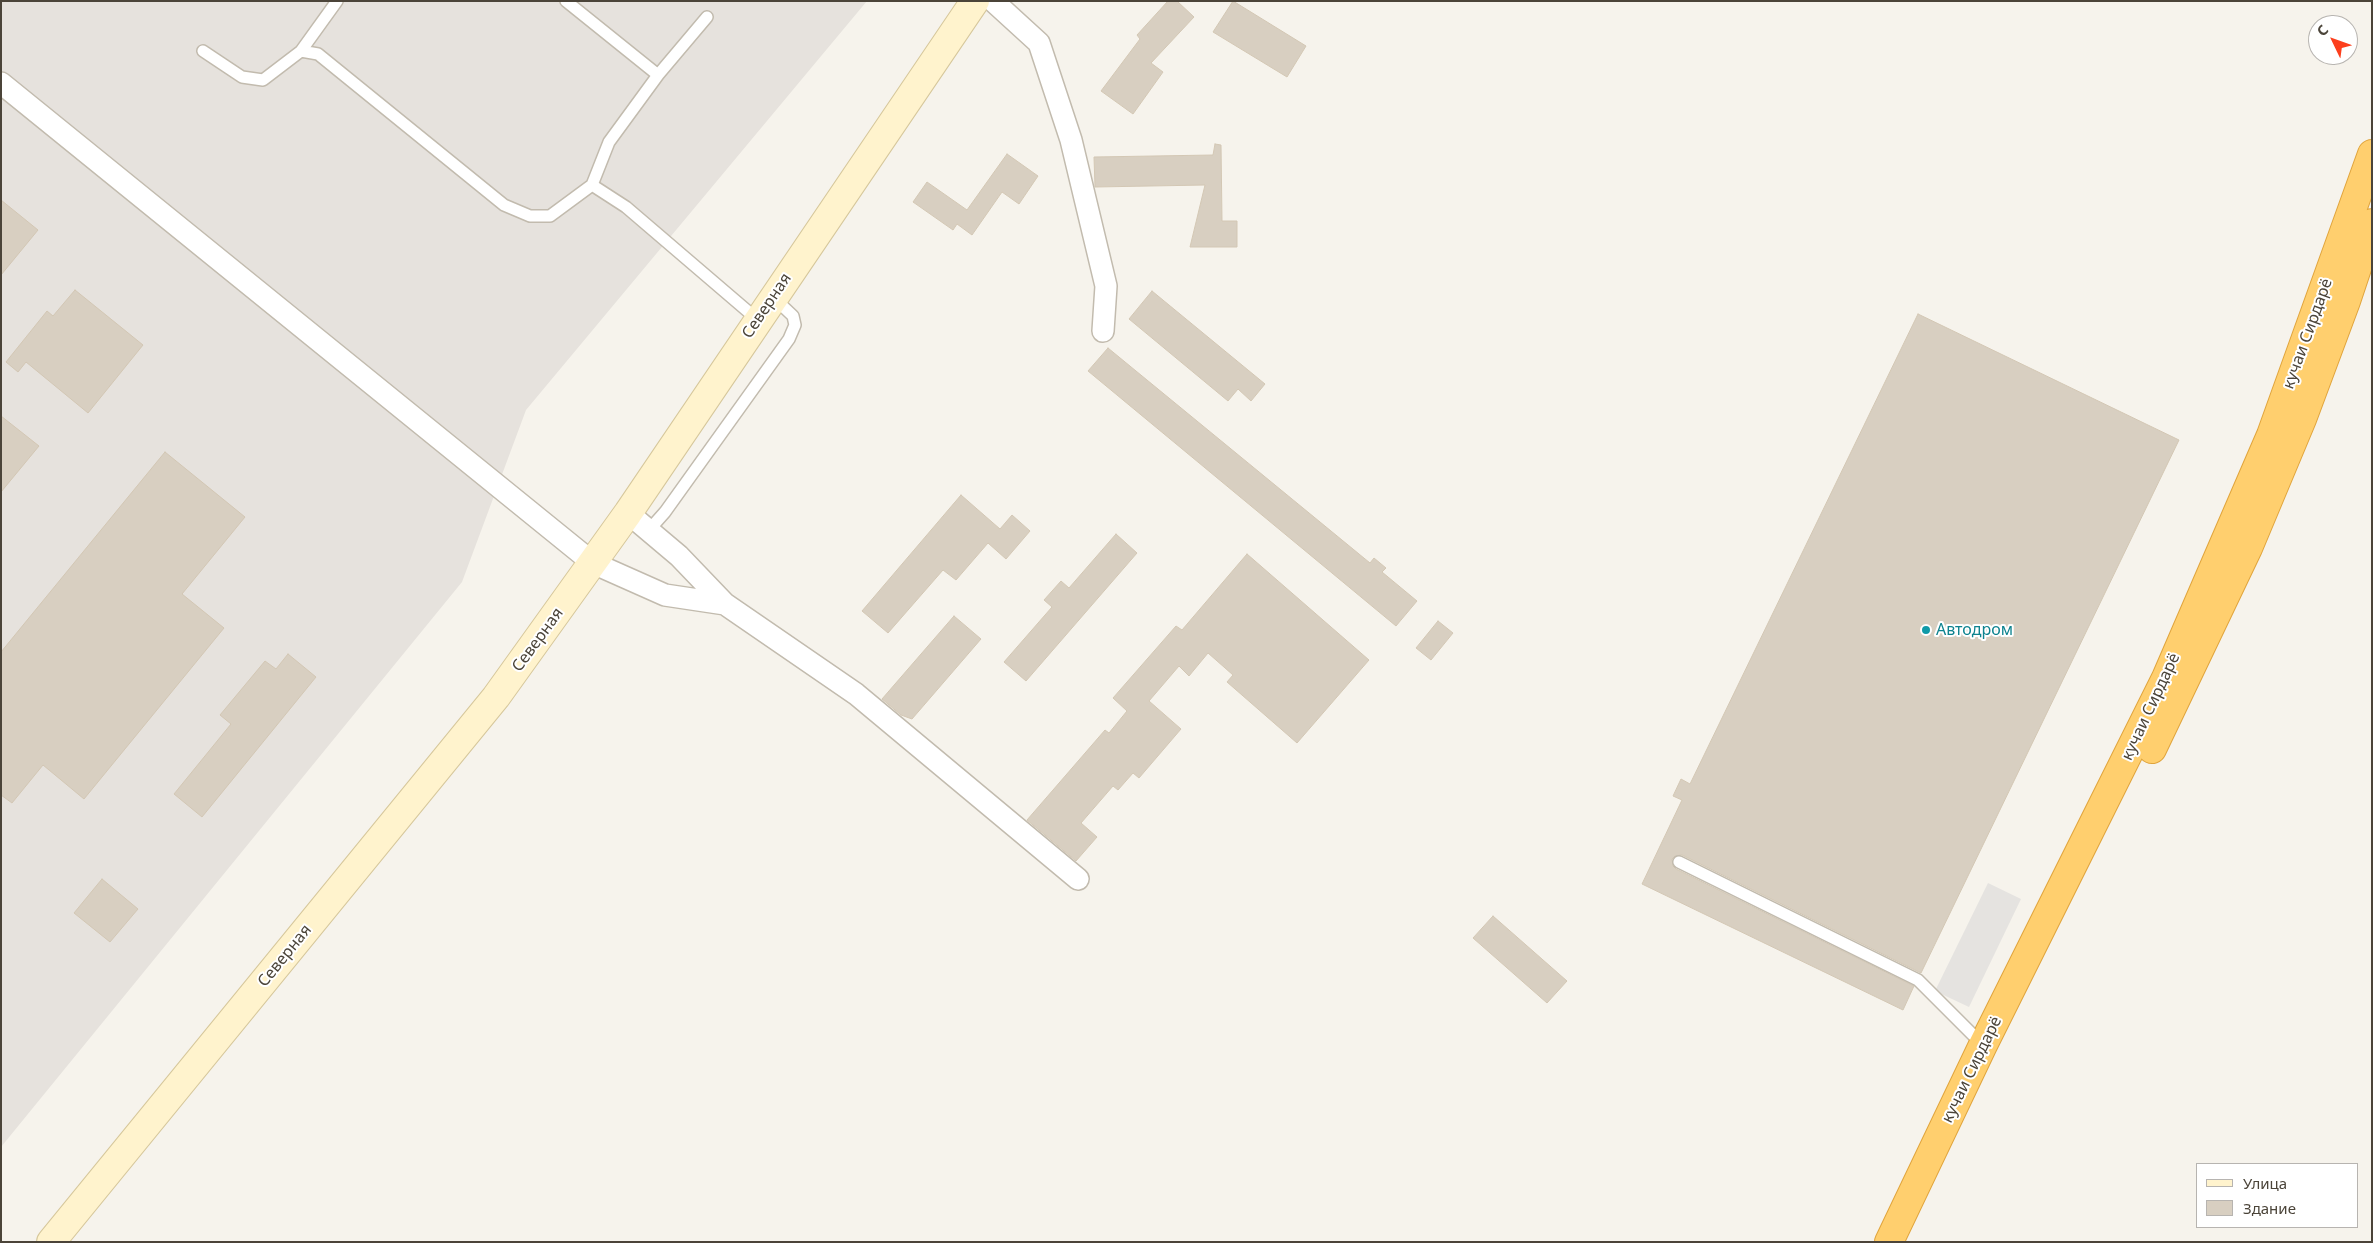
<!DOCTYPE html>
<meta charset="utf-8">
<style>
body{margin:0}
#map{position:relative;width:2373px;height:1243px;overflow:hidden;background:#f6f3ec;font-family:"Noto Sans",sans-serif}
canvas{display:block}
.frame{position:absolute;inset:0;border:2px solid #4b4439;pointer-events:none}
.legend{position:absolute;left:2196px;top:1163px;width:162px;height:65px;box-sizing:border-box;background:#fff;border:1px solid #b7b4b0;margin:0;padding:6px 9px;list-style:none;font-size:15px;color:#4b4439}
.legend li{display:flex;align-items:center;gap:10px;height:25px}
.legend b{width:25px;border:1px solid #b7b4b0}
.north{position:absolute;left:2308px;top:15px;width:50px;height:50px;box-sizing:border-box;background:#fff;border:1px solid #b7b4b0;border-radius:50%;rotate:312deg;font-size:14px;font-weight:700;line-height:20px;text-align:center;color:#4b4439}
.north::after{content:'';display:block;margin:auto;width:18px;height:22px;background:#fc3f1d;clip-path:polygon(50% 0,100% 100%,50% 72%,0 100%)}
</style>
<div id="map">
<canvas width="2373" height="1243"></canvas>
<div class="frame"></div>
<ul class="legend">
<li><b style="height:6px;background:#fff3cd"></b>Улица</li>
<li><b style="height:14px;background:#d8cfc1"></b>Здание</li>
</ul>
<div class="north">С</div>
</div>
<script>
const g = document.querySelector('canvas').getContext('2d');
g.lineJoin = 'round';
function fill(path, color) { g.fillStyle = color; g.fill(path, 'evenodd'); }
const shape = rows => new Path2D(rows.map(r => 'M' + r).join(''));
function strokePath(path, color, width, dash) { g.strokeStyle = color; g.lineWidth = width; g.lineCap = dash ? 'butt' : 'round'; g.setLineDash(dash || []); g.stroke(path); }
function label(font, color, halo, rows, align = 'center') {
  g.font = font + ' "Noto Sans",sans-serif'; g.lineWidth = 4; g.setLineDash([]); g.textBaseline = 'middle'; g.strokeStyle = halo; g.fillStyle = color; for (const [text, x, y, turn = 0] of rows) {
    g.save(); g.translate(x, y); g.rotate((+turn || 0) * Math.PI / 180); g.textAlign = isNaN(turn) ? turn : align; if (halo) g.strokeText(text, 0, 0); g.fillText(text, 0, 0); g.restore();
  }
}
fill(shape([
 [1,1,867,1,526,410,462,582,1,1147]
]), '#e6e2dd');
fill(shape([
 [1988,883,2021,899,1969,1007,1935,991]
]), '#e5e3e0');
const building = shape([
 [1168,1,1177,1,1194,17,1151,63,1163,72,1133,114,1101,91,1140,39,1137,35,1168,1],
 [1233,1,1306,46,1287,77,1213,32,1233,1],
 [1215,144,1221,145,1222,221,1237,221,1237,247,1190,247,1205,185,1095,187,1094,157,1213,155,1215,144],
 [1007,154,1038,176,1019,204,1002,192,972,235,957,224,953,230,913,202,927,182,967,210,1007,154],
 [1,200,38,230,1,275,1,200],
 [75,290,143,345,88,413,26,362,18,372,6,362,47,311,53,316,75,290],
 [1152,291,1265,384,1251,401,1238,389,1228,401,1129,319,1152,291],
 [1918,314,2179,440,1921,973,1682,855,1675,856,1672,859,1673,866,1676,869,1914,986,1903,1010,1642,884,1682,800,1673,796,1681,779,1690,784,1918,314],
 [1108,348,1370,563,1374,558,1386,568,1382,572,1417,601,1396,626,1088,371,1108,348],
 [1,416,39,446,1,492,1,416],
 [165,452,245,517,182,594,224,628,84,799,43,765,12,803,1,795,1,652,165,452],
 [961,495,1000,529,1012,515,1030,531,1006,559,988,543,956,580,943,570,888,633,862,611,961,495],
 [1116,534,1137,553,1026,681,1004,662,1052,607,1044,600,1061,581,1069,588,1116,534],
 [1247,554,1369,660,1297,743,1227,682,1233,675,1208,653,1189,676,1179,666,1149,701,1181,729,1139,778,1133,773,1118,790,1113,786,1081,823,1097,837,1076,861,1027,820,1105,730,1109,733,1127,711,1113,698,1176,626,1182,630,1247,554],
 [954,616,981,639,912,719,901,715,882,699,954,616],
 [1438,621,1453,633,1431,660,1416,648,1438,621],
 [288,654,316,677,202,817,174,794,231,724,220,715,265,661,276,669,288,654],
 [102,879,138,909,110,942,74,913,102,879],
 [1493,916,1567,981,1547,1003,1473,938,1493,916]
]);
fill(building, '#d8cfc1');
strokePath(building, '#d3c7b4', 1);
const lane = shape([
 [566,1,658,75],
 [203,51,242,77,263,80,301,51,318,54,504,205,530,216,550,216,592,185,626,207,758,320],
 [301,51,337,1],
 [592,185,609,142,658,75,707,17],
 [649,530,665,512,789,339,795,325,793,316,774,298],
 [1679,862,1918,980,1983,1045]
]);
const street = shape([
 [993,1,1039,43,1071,140,1106,286,1103,331],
 [1,83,593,563,665,595,725,604,856,694,1078,879],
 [628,513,679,556,725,604]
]);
const secondary = shape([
 [51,1242,496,697,628,513,975,1]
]);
const highway = shape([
 [2152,749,2248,548,2302,419,2346,301,2372,223],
 [1889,1242,1983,1045,2166,678,2271,435,2372,154]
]);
strokePath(lane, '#c2bbae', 14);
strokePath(street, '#c2bbae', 24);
strokePath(secondary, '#d6c79b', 30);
strokePath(highway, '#e0a43c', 30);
strokePath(lane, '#fff', 11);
strokePath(street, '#fff', 21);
strokePath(secondary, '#fff3cd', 28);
strokePath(highway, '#ffcf6e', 28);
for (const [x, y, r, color] of [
 [1926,630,5,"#0f9aa8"]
]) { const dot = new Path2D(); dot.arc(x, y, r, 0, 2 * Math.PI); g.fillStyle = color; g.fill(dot); strokePath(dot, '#fff', 2); }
label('16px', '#4b4439', '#fff', [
 ["Северная",767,306,-56],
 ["кучаи Сирдарё",2308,334,-70],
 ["Северная",538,640,-54],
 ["кучаи Сирдарё",2151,707,-65],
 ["Северная",285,956,-51],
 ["кучаи Сирдарё",1972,1070,-64]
]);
label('16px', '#0d838f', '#fff', [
 ["Автодром",1936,630]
], 'left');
</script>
